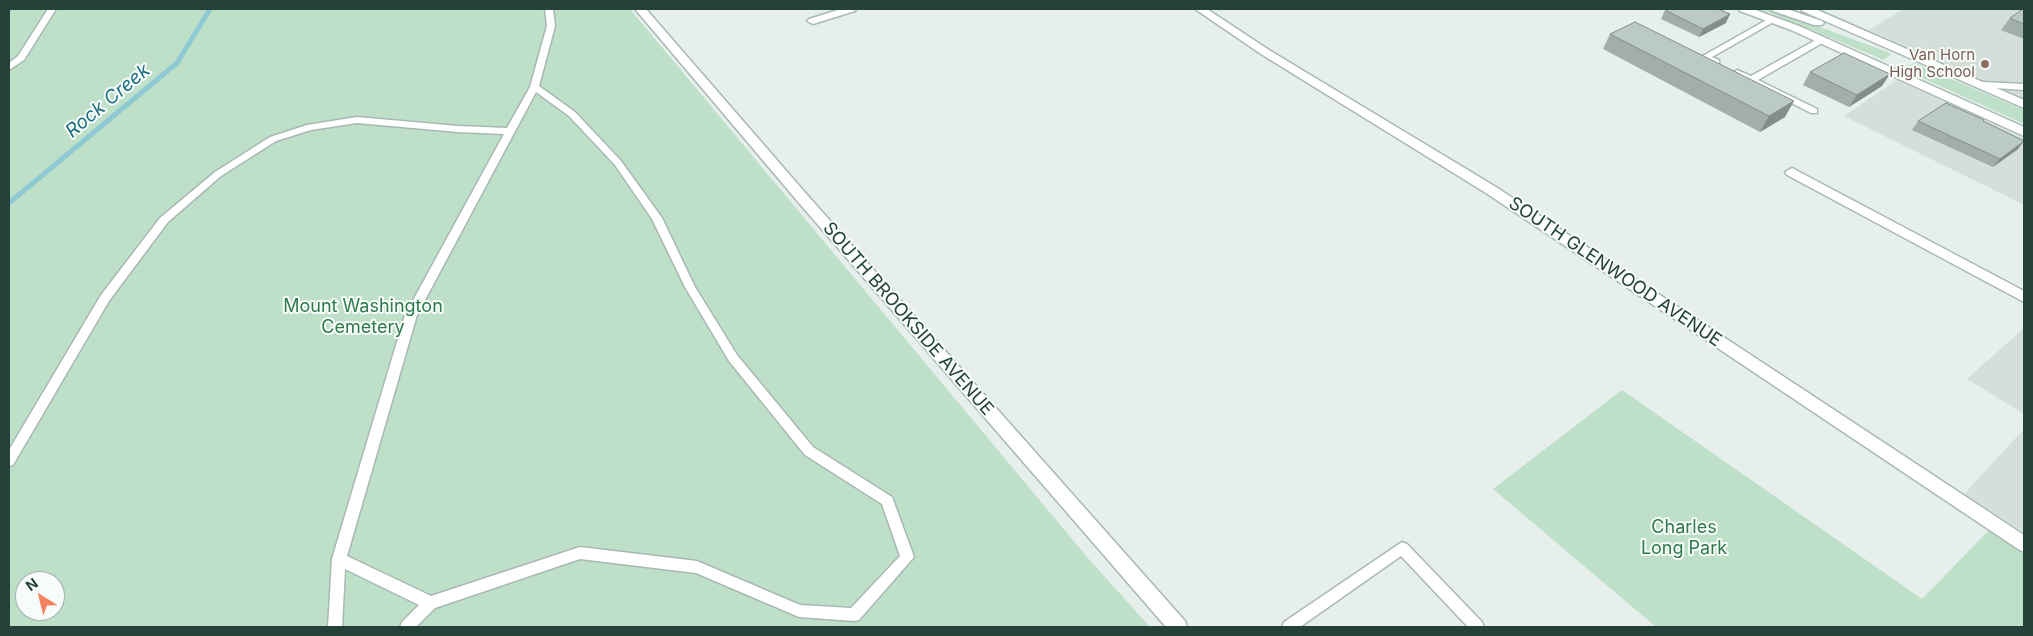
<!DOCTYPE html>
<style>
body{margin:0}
#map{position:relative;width:2033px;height:636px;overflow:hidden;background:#e6efeb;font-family:Inter,sans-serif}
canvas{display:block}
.frame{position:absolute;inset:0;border:10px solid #24423a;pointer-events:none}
.north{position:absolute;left:15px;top:571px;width:50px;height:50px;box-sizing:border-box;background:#f7fbf9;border:1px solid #a3b1ad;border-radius:50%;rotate:324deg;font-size:14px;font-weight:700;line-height:20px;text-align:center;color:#24423a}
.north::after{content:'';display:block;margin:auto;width:18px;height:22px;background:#f4845f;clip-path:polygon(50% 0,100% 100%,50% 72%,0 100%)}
</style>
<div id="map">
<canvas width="2033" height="636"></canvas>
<div class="frame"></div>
<div class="north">N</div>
</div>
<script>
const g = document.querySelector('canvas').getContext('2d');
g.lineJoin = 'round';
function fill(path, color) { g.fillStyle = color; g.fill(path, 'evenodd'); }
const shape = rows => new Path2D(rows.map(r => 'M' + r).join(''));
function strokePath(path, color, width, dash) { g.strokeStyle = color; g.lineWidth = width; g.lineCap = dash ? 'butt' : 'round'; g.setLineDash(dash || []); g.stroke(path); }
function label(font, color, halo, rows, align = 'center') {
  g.font = font + ' Inter,sans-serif'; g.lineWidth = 4; g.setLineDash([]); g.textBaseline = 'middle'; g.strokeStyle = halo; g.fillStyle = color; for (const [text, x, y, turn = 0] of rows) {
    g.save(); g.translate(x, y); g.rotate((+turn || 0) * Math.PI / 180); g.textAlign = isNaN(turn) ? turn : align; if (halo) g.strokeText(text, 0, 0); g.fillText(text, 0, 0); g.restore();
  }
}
fill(shape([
 [1903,9,2024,9,2024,98,1869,30],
 [1897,80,2024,138,2024,205,1844,116],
 [2024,328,2024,414,1967,379],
 [2024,429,2024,532,1964,494]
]), '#d4dfda');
fill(shape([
 [9,9,630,9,1087,557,1150,627,9,627],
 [25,581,55,581,55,611,25,611],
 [1761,9,1768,9,1801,20,1890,53,1891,55,1883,60,1879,58],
 [1914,63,2024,110,2024,124,1909,72,1906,70,1907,67],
 [1622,390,1922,599,1994,525,2024,542,2024,627,1656,627,1493,489]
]), '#bfe0c8');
strokePath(shape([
 [9,203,177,63,210,9]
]), '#8ec9d4', 5);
const lane = shape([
 [48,9,56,9,24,60,9,70,9,63,18,56,48,9],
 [545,9,553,9,555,26,539,86,575,112,621,161,662,218,695,287,737,355,813,447,892,497,914,557,859,620,854,621,799,617,696,573,580,559,435,608,416,627,400,627,402,622,419,605,345,569,342,627,328,627,332,559,405,315,504,134,458,132,357,123,311,130,276,141,221,176,168,222,109,301,13,465,9,466,9,450,101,295,160,218,215,172,270,137,307,125,357,117,458,126,507,128,530,87,547,26,545,9],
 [536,92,569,116,615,165,652,219,685,287,729,361,805,455,882,504,900,556,851,608,800,605,697,561,580,547,431,596,347,556,417,315,536,92],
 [1770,18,1776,18,1777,20,1712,57,1719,60,1719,64,1713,64,1701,57,1770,18],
 [1821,37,1825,40,1824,42,1758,80,1817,109,1817,113,1811,113,1733,73,1737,70,1751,76,1821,37],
 [1983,82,2024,84,2024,90,1980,87,1979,85,1983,82],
 [1402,542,1407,544,1482,622,1484,627,1468,627,1401,556,1300,627,1282,627,1284,622,1402,542]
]);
const street = shape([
 [635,9,646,9,809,197,1185,621,1187,627,1166,627,799,203,635,9],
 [841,9,856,9,855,11,813,24,807,21,809,19,841,9],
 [1195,9,1207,9,1269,50,1496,187,2024,535,2024,552,2018,549,1486,193,1261,54,1195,9],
 [1739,9,1753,9,1799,26,2024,127,2024,136,1791,30,1740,11,1739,9],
 [1772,9,1787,9,1822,21,1824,23,1822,25,1814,25,1773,11,1772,9],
 [1801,9,1815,9,2024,100,2024,108,1802,11,1801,9],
 [1792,168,2024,291,2024,302,1787,175,1785,172,1792,168]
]);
strokePath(lane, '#a8b8b2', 3);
strokePath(street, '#a8b8b2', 3);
fill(lane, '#fff');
fill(street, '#fff');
fill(shape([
 [2024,9,2024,39,2001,30,2010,18],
 [1665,10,1726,23,1699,37,1661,19],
 [1610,34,1785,117,1760,132,1603,49],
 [1810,72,1882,86,1849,107,1803,85],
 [1918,121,1983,122,2018,149,1993,167,1912,130]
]), '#a1aea9');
fill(shape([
 [1730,14,1726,23,1699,37,1703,29],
 [1890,74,1882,86,1849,107,1857,95],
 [1794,101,1785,117,1760,132,1769,116],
 [2024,141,2018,149,1993,167,2000,159]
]), '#838d89');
const building = shape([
 [1668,9,1718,9,1730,14,1703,29,1665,10,1668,9],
 [2023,9,2024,9,2024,24,2010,18,2023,9],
 [1635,22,1794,101,1769,116,1610,34,1635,22],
 [1844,53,1890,74,1857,95,1810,72,1844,53],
 [1946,103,1984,120,1983,121,2024,141,2000,159,1918,121,1946,103]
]);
fill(building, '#bbcac4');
strokePath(building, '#838d89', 1);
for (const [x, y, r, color] of [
 [1985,64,5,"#8d6e63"]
]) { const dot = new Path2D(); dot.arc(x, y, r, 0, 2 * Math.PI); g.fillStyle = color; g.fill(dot); strokePath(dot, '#f7fbf9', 2); }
label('15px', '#785e54', '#f7fbf9', [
 ["Van Horn",1975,55],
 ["High School",1975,72]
], 'right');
label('18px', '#24423a', '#f7fbf9', [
 ["SOUTH GLENWOOD AVENUE",1615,272,34],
 ["SOUTH BROOKSIDE AVENUE",908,319,49]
]);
label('18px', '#2d7a4b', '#f7fbf9', [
 ["Mount Washington",363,307],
 ["Cemetery",363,328],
 ["Charles",1684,528],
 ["Long Park",1684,549]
]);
label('italic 19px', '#1c6f80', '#f7fbf9', [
 ["Rock Creek",108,101,-40]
]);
</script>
